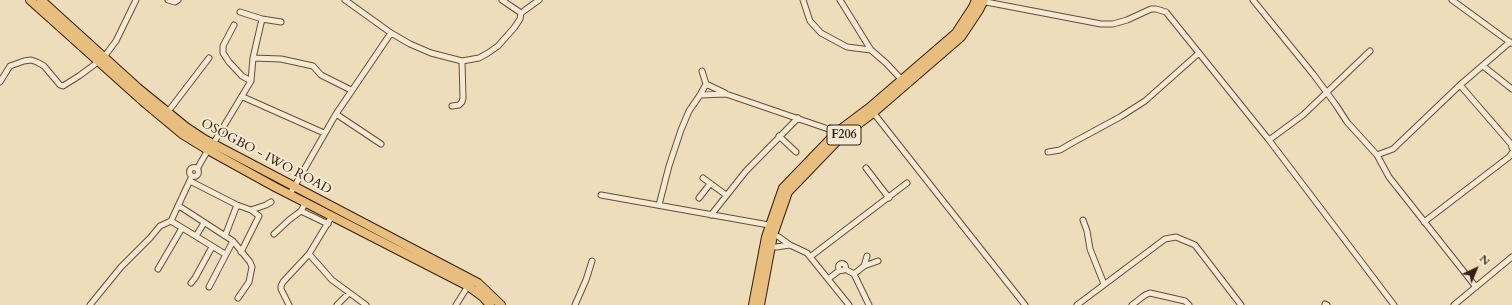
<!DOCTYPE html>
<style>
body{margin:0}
#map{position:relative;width:1512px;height:305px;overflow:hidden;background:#eeddba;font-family:Cardo,serif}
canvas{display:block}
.north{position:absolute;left:1456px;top:249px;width:40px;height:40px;-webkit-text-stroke:3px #f4e9d2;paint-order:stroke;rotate:44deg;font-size:11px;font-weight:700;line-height:16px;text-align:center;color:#351e12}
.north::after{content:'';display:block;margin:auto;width:14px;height:18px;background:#351e12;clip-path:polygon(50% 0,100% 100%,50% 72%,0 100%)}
</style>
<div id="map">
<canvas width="1512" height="305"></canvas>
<div class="north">N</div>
</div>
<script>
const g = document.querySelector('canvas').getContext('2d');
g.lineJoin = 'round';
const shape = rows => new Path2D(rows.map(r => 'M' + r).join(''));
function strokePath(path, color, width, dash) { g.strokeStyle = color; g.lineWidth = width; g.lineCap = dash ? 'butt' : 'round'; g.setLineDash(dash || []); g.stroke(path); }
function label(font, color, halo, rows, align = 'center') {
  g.font = font + ' Cardo,serif'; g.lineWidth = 4; g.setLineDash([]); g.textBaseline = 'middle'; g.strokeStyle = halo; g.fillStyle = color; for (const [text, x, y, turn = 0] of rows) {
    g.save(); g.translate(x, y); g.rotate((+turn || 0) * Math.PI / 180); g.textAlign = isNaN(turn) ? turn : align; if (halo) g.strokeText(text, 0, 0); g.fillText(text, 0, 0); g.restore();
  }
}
const street = shape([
 [168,0,175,2,178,0],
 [345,0,391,33,410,44,431,53,462,61,479,58,488,53,498,46,514,28,520,19,521,13,539,0],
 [502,0,521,13],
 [803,0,810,21,821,33,847,47,871,50],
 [840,0,871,50,886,63,902,80],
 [1253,0,1313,74,1336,105,1347,122,1377,155,1389,177,1476,287],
 [1452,0,1511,43],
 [981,1,1101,24,1113,24,1127,20,1151,9,1156,9,1166,12,1269,140,1394,305],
 [240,12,262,19,281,22],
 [234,25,223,46,223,53,229,62,242,76,251,81],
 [104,57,116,41,136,0],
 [253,58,281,59,313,66,321,75,351,90],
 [1483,66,1512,89],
 [0,82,10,66,24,61,31,60,37,62,44,66,60,85,63,86,79,76,98,62],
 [706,84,725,93],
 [1460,85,1511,144,1512,148],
 [700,95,706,84,702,71],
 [243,97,324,133],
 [452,106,459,105,462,102,463,98,462,61],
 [872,111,1025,305],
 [167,113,209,58],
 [336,114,381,144],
 [779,136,796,152],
 [1269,140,1303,115,1370,51],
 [213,144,251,81,253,58,262,19],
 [1048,152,1060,150,1072,143,1120,117,1145,101,1199,53],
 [1377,155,1393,149,1460,85,1510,42],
 '189.5 172a4.5 4.5 0 1 1 9 0a4.5 4.5 0 1 1-9 0Z',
 [866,168,889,198],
 [197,169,208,150],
 [703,178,726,195],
 [190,181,237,205,251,210,259,216,241,252],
 [290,194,336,114,391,33],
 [601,195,769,225],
 [699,198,710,184],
 [659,205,669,166,681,130,689,111,700,95,726,94,837,132],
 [179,206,233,241,250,262,252,267,249,282,238,298],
 [251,210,266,205,271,202],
 [301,211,328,224],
 [711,215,746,171,798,118],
 [1083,220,1087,231,1090,249,1104,284],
 [171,221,225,254],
 [1424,222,1509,157,1512,153],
 [274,234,289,220,301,211,306,202],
 [772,234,779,237,790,245,807,253,849,305],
 [196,236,204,223],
 [225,236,237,205],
 [769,247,776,247,790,245],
 [309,254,332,280,366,305],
 [810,257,907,183],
 '838.5 267a3.5 3.5 0 1 1 7 0a3.5 3.5 0 1 1-7 0Z',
 [864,266,867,256],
 [158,269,182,228],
 [845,269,854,274,869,305],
 [854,274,864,266,878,261],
 [828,279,840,270],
 [191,283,195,278,212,247],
 [209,287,233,241],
 [1325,304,1327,305],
 [90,305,121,267,150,238,160,226,171,221,192,176],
 [289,305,281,289,281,286,283,282,309,254,332,216],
 [337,305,349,293],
 [456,305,468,286],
 [575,305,586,280,592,261],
 [1077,305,1165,239,1176,237,1195,245,1241,305],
 [1132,305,1145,295,1150,293,1185,301,1189,305],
 [1454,305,1512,257]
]);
const primary = shape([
 [30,0,146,104,182,134,208,150,275,187,468,286,483,297,490,305],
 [41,0,138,88,186,127,204,139,263,170,478,283,501,305],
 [753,305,766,237,783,188,837,132,869,108,956,33,973,7,976,0],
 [760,305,773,235,788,192,841,137,873,113,961,37,979,10,984,0]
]);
strokePath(street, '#634e3c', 7);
strokePath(primary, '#351e12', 10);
strokePath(street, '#f4e9d2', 5);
strokePath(primary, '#e7be7d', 8);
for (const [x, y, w] of [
 [844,135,34]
]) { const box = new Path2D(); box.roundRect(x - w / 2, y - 10, w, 20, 3); g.fillStyle = '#f4e9d2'; g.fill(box); strokePath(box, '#351e12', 1); }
label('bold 12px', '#351e12', null, [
 ["F206",844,135]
]);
label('13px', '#351e12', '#f4e9d2', [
 ["OSOGBO - IWO ROAD",266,157,28]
]);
</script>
